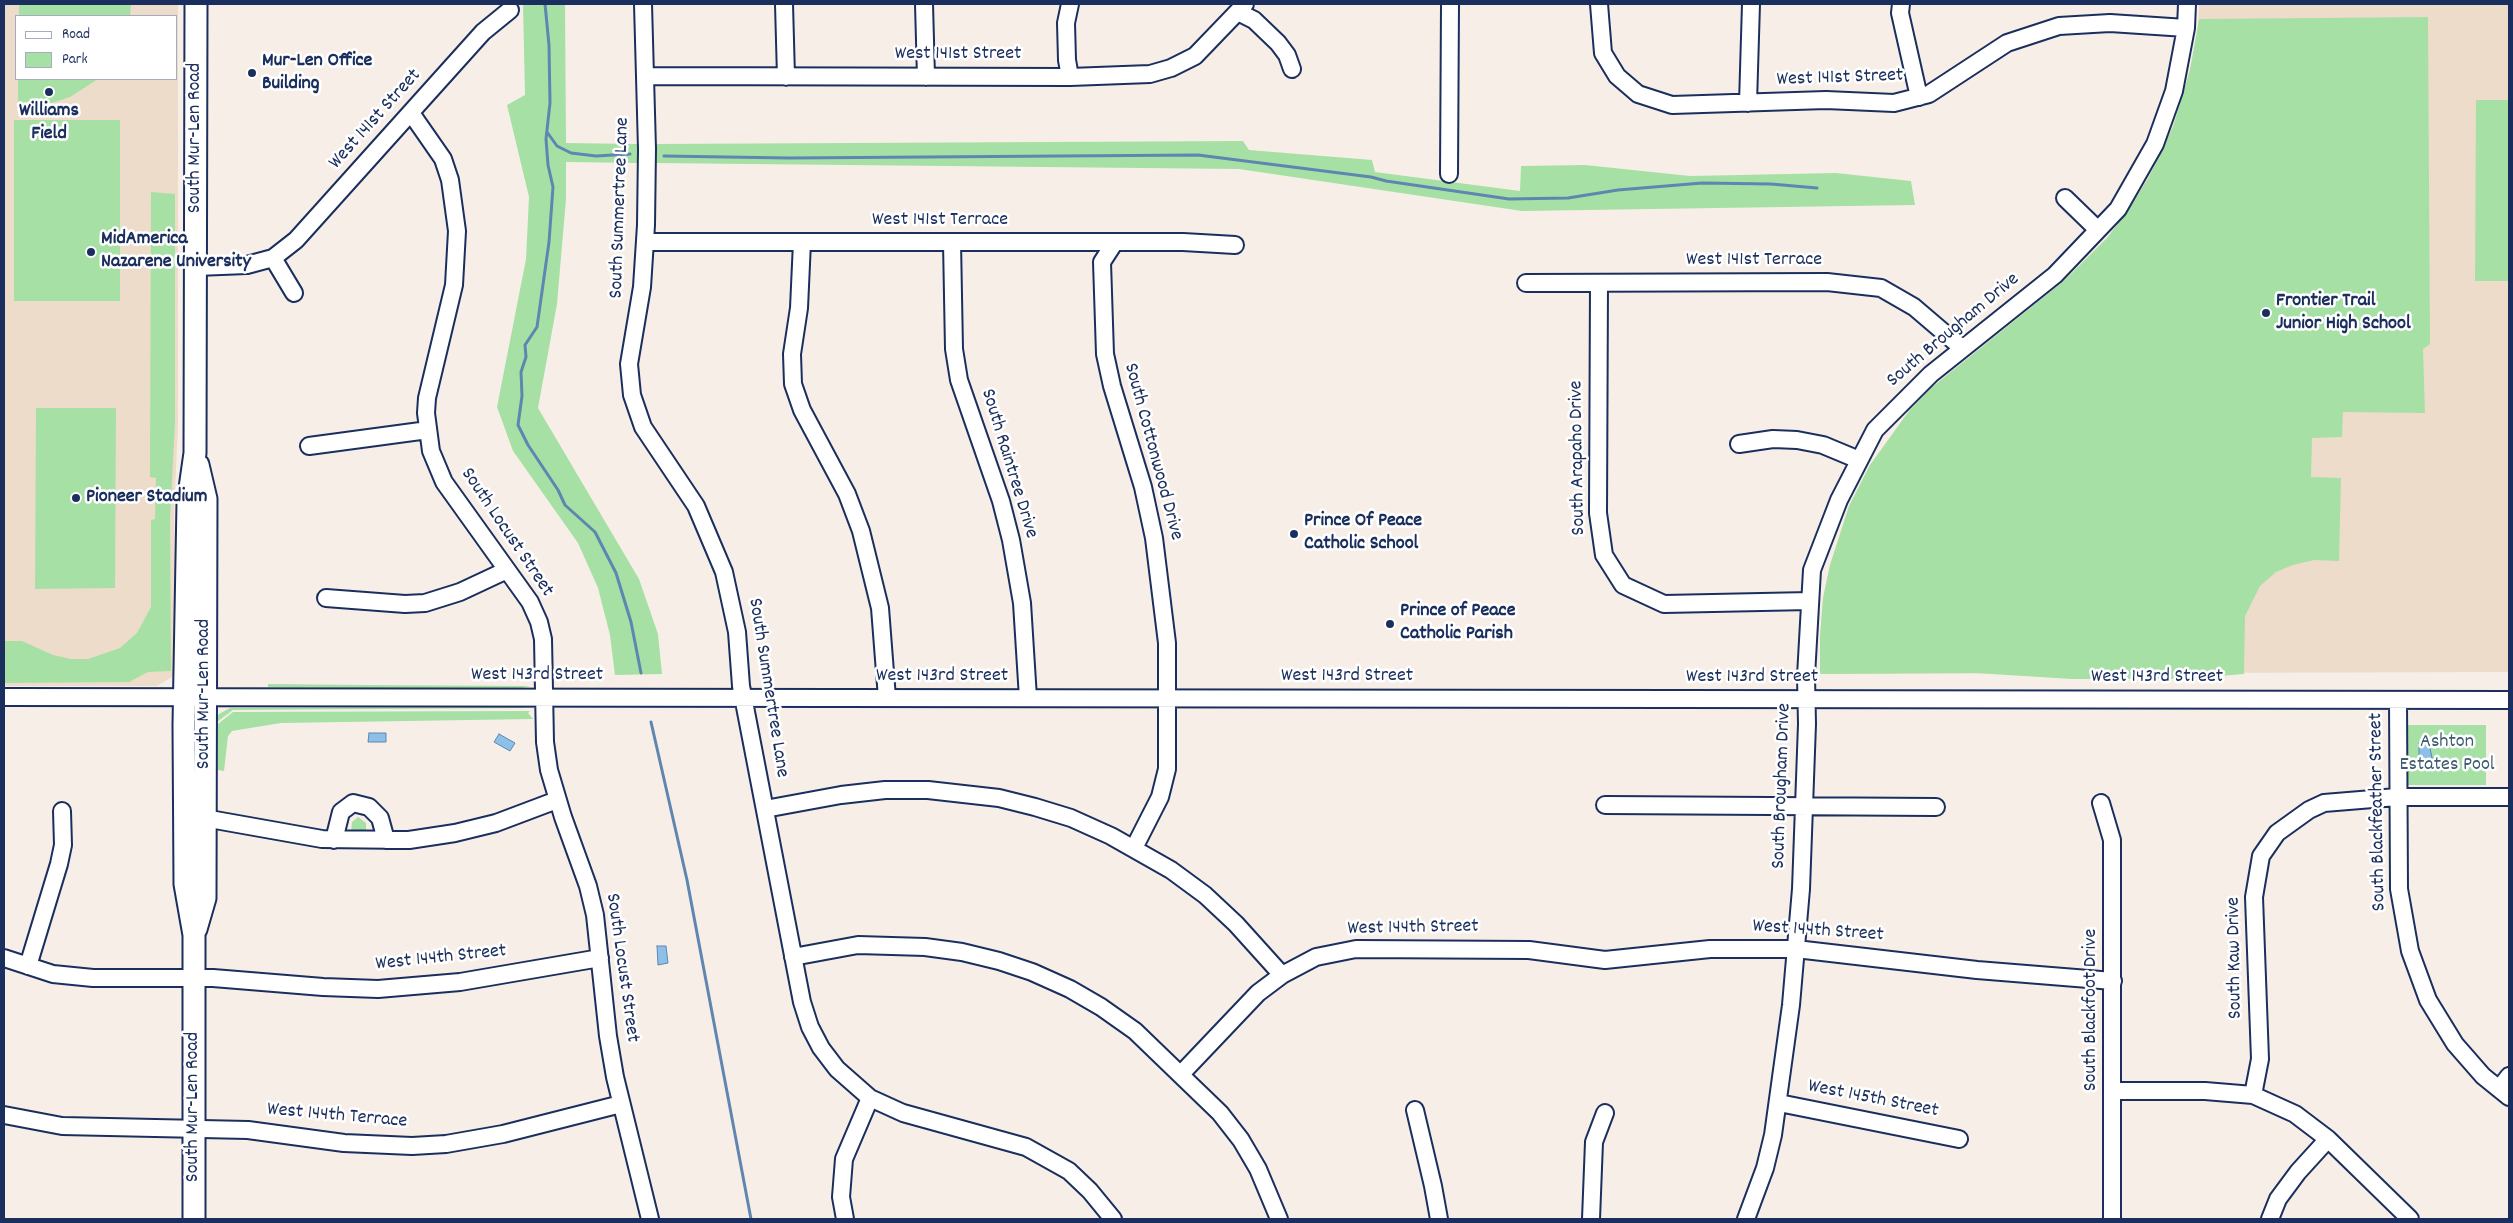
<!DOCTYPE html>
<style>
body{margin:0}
#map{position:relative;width:2513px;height:1223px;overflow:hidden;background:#f7efe7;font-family:Dekko,sans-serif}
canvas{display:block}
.frame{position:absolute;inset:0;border:5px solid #1b2f5e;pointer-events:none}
.legend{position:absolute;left:15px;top:15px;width:162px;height:65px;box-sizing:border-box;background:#fff;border:1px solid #a4acbf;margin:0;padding:6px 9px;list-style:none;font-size:15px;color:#1b2f5e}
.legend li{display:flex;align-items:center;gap:10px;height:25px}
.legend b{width:25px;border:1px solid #a4acbf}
</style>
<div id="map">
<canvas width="2513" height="1223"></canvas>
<div class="frame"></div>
<ul class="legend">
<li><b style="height:6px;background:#fff"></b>Road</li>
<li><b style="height:14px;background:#a7e0a5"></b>Park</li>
</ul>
</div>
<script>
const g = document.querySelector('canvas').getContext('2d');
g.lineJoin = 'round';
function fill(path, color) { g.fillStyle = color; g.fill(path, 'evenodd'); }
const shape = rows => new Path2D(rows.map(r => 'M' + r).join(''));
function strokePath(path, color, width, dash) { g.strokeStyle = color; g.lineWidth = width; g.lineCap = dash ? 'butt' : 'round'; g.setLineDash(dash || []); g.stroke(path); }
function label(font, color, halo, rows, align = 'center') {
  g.font = font + ' Dekko,sans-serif'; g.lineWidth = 5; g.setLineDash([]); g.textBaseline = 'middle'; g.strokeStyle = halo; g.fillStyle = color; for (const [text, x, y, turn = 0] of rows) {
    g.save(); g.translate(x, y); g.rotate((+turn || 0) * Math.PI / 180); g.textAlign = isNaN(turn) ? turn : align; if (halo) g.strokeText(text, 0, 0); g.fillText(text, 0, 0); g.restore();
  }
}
fill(shape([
 [4,4,178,4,178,426,174,513,177,669,172,677,157,686,4,686],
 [16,16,176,16,176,79,16,79],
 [2199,4,2509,4,2509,672,1820,674,1820,637,1823,598,1830,565,1849,506,1870,465,1909,411,1931,388,2065,280,2107,238,2129,209,2162,153,2183,98,2198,33]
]), '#eddcca');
fill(shape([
 [19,4,131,4,130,16,19,16],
 [523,4,565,4,566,143,638,144,638,163,566,162,566,199,557,304,538,408,639,579,658,634,662,674,615,675,610,635,598,588,578,543,513,451,497,407,526,259,529,197,507,105,525,95],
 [2428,17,2430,344,2423,349,2425,413,2343,412,2342,437,2312,438,2311,477,2341,478,2339,561,2314,560,2293,565,2276,572,2260,586,2245,616,2244,674,2182,679,2072,679,1975,673,1820,674,1820,637,1823,598,1830,565,1849,506,1870,465,1909,411,1931,388,2065,280,2107,238,2129,209,2148,179,2173,127,2190,70,2199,19],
 [18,79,98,79,70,97,52,103,18,104],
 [2476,100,2509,100,2509,281,2475,281],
 [14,120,120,120,120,301,14,301],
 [1243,141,1249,150,1372,160,1375,172,1520,191,1521,166,1585,165,1690,176,1836,173,1911,181,1915,205,1522,211,1239,169,652,163,652,144],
 [151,192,175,194,175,422,170,519,171,671,148,672,129,682,4,683,4,641,22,641,53,655,71,659,88,659,120,648,137,633,151,607,151,520,155,519,156,478,150,477],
 [36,408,116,408,115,588,35,589],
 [268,684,369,685,530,686,522,688,363,688,268,687],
 [522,707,527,708,233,710,217,722,216,811,214,809,214,721,219,714,230,708],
 [525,711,530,711,528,713,533,719,281,723,232,731,228,736,224,771,218,770,218,724,233,712],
 [2407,725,2486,725,2486,785,2408,785],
 [358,817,366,823,366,832,351,832,352,822]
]), '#a7e0a5');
const water = shape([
 [369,733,386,733,386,742,368,742,369,733],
 [499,734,515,743,510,751,494,742,499,734],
 [2419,743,2429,743,2432,758,2445,760,2445,770,2427,770,2426,766,2422,766,2422,761,2419,761,2419,743],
 [657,946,666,946,668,963,658,965,657,946]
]);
fill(water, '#8cc0e9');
strokePath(water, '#5f86b1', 1);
strokePath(shape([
 [545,4,549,45,550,103,546,139,548,165,553,187,549,242,537,327,525,345,526,357,521,372,522,396,518,425,528,445,558,490,565,505,595,532,616,573,631,622,641,673],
 [547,132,557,146,571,153,596,156,630,154],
 [664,156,789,158,1198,155,1371,177,1386,181,1509,199,1568,198,1618,190,1702,183,1771,184,1817,188],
 [651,722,687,880,751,1219]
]), '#5f86b1', 3);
const minor = shape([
 [643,4,647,149,646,225,642,287,629,364,632,395,643,427,696,506,724,572,737,632,741,686,802,1002,810,1027,821,1048,837,1069,870,1098,903,1113,1026,1147,1069,1171,1090,1191,1113,1219],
 [784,4,786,77],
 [924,4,926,77],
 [1070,4,1066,23,1067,60,1070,77],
 [1599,4,1603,53,1617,76,1638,94,1672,105,1826,100,1894,103,1929,94,2007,43,2059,26,2110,23,2186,28],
 [1901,4,1900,13,1919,97],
 [1238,12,1254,20,1278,43,1287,55,1292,69],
 [645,76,1070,77,1150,74,1171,68,1195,56,1245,4],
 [1748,103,1751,4],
 [411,113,443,159,450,180,457,231,454,285,427,398,426,413,431,451,444,482,530,602,539,622,543,639,545,742,549,770,563,817,588,886,595,915,608,1036,615,1077,650,1219],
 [1449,174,1450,4],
 [2065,198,2098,230],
 [645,242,1183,242,1235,245],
 [802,242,799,308,792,354,793,384,802,410,847,494,861,531,880,608,887,698],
 [952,242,954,349,959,380,1001,501,1011,540,1022,603,1028,698],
 [1115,242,1102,262,1105,354,1112,386,1143,487,1154,538,1167,643,1167,769,1160,797,1134,848],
 [273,258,294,293],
 [196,267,247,265,273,258,296,240,483,32,510,10],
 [1526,283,1827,282,1881,288,1914,307,1962,348],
 [1599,283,1598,513,1604,555,1623,585,1664,604,1810,601],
 [1739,444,1773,439,1797,440,1823,445,1859,460],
 [309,446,428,430],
 [326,598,405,604,425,603,460,592,507,570],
 [4,697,2509,700],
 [2398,700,2399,889,2410,951,2428,1000,2455,1044,2483,1076,2509,1097],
 [2101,803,2112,840,2112,1219],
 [1605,805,1936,807],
 [765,809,841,795,885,790,928,790,999,798,1035,807,1071,818,1111,836,1171,870,1205,895,1236,924,1282,975],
 [204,818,322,839,409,840,455,833,496,823,557,800],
 [334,840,341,812,353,803,369,807,380,818,386,840],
 [793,957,858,945,925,947,962,952,999,961,1032,972,1070,989,1101,1007,1135,1031,1220,1113,1241,1140,1258,1169,1279,1219],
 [4,958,53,974,93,978,213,978,323,987,378,989,460,982,600,958],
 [28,966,59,864,63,845,62,811],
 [1181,1074,1258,993,1282,975,1316,957,1356,949,1529,950,1605,960,1710,949,1796,949,1977,970,2113,981],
 [2499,1089,2509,1076],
 [2113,1091,2205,1091,2253,1095,2295,1114,2328,1139,2410,1219],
 [2253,1095,2260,1059,2254,897,2261,856,2277,833,2309,810,2324,803,2397,797,2509,797],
 [1779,1103,1959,1139],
 [1415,1110,1433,1186,1439,1219],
 [4,1115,62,1126,248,1130,344,1143,412,1146,446,1144,503,1134,621,1104],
 [845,1219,841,1197,844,1159,870,1098],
 [1591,1219,1594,1142,1605,1113],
 [1746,1219,1765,1168,1773,1135,1791,1005,1801,889,1807,724,1806,676,1812,570,1839,500,1875,430,1931,374,2055,275,2118,209,2155,144,2174,91,2186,28,2187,4],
 [2270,1219,2278,1199,2298,1172,2328,1139]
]);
const major = shape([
 [196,929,205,898,206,499,198,465],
 [194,1219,194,935,185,884,184,725,188,502,195,453,196,4]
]);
strokePath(minor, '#1b2f5e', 20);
strokePath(major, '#1b2f5e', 25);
strokePath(minor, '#fff', 16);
strokePath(major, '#fff', 21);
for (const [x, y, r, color] of [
 [252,73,5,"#1b2f5e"],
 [49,92,5,"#1b2f5e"],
 [91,252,5,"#1b2f5e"],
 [2266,313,5,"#1b2f5e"],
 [76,498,5,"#1b2f5e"],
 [1294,534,5,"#1b2f5e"],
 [1390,624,5,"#1b2f5e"]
]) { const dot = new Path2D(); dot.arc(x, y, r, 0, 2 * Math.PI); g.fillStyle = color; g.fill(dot); strokePath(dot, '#fff', 2); }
label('20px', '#1b2f5e', '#fff', [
 ["West 141st Street",958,55],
 ["West 141st Street",1840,79,-2],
 ["West 141st Street",376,120,-48],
 ["South Mur-Len Road",196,138,-90],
 ["South Summertree Lane",621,208,-88],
 ["West 141st Terrace",940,221],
 ["West 141st Terrace",1754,261],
 ["South Brougham Drive",1954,331,-40],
 ["South Cottonwood Drive",1152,452,75],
 ["South Arapaho Drive",1579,458,-91],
 ["South Raintree Drive",1008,464,73],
 ["South Locust Street",506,533,56],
 ["West 143rd Street",537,676],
 ["West 143rd Street",942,677],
 ["West 143rd Street",1347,677],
 ["West 143rd Street",1752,678],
 ["West 143rd Street",2157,678],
 ["South Summertree Lane",767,688,81],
 ["South Mur-Len Road",205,694,-90],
 ["South Brougham Drive",1783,786,-88],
 ["South Blackfeather Street",2379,812,-91],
 ["West 144th Street",1413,929,-1],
 ["West 144th Street",1818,932,4],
 ["South Kaw Drive",2236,958,-91],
 ["West 144th Street",441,959,-6],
 ["South Locust Street",621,968,82],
 ["South Blackfoot Drive",2092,1010,-90],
 ["West 145th Street",1873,1100,11],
 ["South Mur-Len Road",194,1107,-90],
 ["West 144th Terrace",337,1117,5]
]);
label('bold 20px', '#1b2f5e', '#fff', [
 ["Mur-Len Office",262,62],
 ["Building",262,85],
 ["Williams",49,112,"center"],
 ["Field",49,135,"center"],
 ["MidAmerica",101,240],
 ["Nazarene University",101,263],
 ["Frontier Trail",2276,302],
 ["Junior High School",2276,325],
 ["Pioneer Stadium",86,498],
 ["Prince Of Peace",1304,522],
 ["Catholic School",1304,545],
 ["Prince of Peace",1400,612],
 ["Catholic Parish",1400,635]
], 'left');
label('20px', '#3e5b70', '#fff', [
 ["Ashton",2447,743],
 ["Estates Pool",2447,766]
]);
</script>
